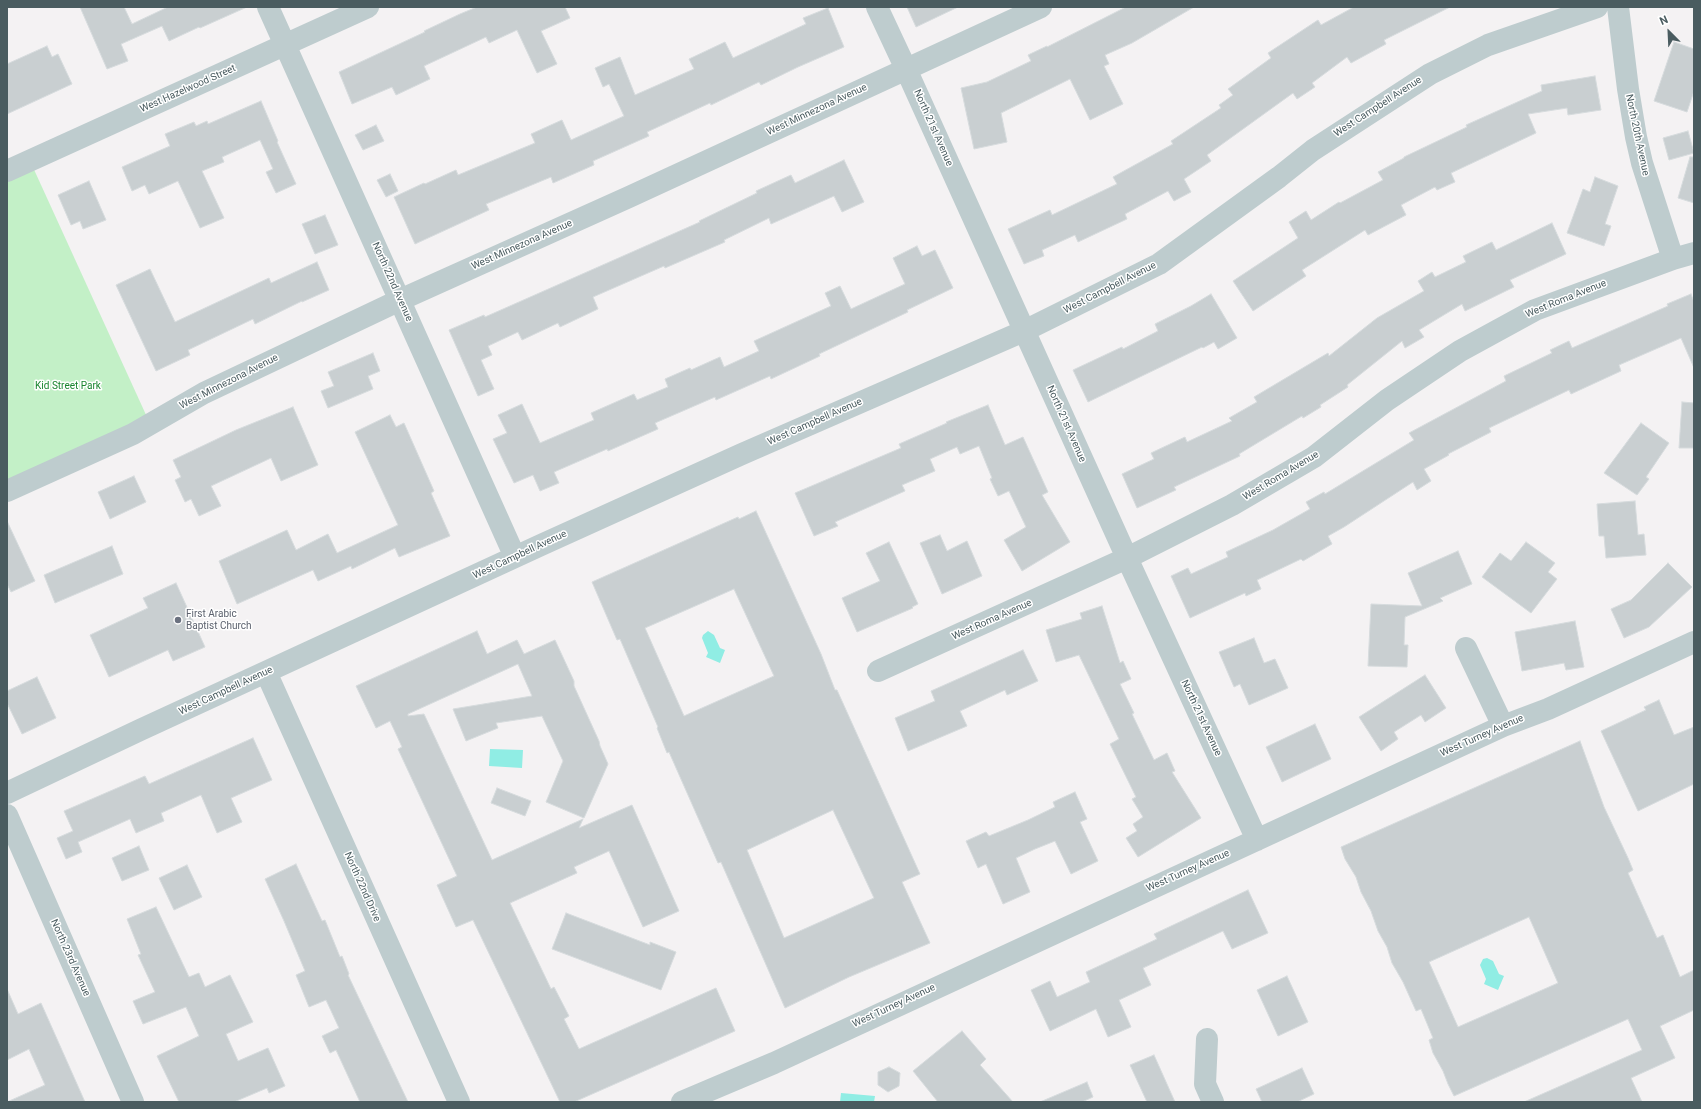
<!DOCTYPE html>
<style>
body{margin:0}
#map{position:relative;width:1701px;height:1109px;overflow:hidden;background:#f4f2f3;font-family:Roboto,sans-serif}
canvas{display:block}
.frame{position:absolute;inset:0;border:8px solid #4a5c60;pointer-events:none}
.north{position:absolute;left:1649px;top:12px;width:40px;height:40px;-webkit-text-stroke:3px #fff;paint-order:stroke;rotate:336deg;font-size:11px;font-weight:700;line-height:16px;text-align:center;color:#4a5c60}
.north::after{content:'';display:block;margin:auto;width:14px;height:18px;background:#4a5c60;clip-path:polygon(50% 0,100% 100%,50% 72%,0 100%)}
</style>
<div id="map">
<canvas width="1701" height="1109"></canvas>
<div class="frame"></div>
<div class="north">N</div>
</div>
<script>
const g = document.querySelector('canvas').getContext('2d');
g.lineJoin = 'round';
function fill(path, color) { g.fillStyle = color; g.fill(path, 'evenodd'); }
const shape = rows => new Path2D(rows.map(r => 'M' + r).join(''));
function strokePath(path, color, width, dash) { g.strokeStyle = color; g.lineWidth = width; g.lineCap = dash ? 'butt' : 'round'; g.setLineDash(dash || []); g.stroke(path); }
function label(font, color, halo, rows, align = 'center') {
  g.font = font + ' Roboto,sans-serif'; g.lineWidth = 3; g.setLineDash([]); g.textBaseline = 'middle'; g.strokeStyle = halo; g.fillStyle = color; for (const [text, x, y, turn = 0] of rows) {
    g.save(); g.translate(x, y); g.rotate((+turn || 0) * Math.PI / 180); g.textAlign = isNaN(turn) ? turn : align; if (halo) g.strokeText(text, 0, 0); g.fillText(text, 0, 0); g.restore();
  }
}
fill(shape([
 [31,163,147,417,7,480,7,174]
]), '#c3f0c7');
fill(shape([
 [708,631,714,635,720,648,725,650,720,663,706,657,708,653,702,638,703,635],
 [490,749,523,750,522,768,489,766],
 [1487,958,1493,961,1499,974,1504,976,1498,990,1484,984,1486,979,1480,965,1483,959],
 [841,1093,875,1096,874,1102,840,1102]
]), '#90ede4');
const building = shape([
 [80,7,124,7,132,24,168,7,247,7,200,28,199,27,169,41,162,26,121,44,128,61,107,69,80,7],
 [477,7,565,7,570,18,541,31,557,64,537,73,517,30,489,43,486,37,424,66,430,79,396,95,392,87,352,104,339,72,425,32,424,31,460,14,477,7],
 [907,7,958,7,916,27,907,7],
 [1126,7,1194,7,1132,43,1105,55,1109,64,1104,66,1123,104,1090,120,1070,79,1001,113,1007,142,974,149,961,88,987,82,1031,61,1028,55,1047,46,1047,47,1126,7],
 [1354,7,1450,7,1384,40,1386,44,1351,63,1347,57,1312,83,1315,87,1297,99,1293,93,1207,155,1211,161,1184,179,1191,192,1174,201,1168,191,1125,214,1127,219,1078,242,1075,235,1042,250,1044,256,1024,264,1008,229,1050,210,1052,215,1117,184,1113,177,1173,144,1171,141,1221,108,1219,105,1233,95,1228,89,1271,58,1268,53,1318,20,1321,25,1354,7],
 [828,8,844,47,798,67,761,85,759,82,711,105,710,103,647,132,649,136,593,161,594,165,553,183,551,177,486,204,489,210,415,244,394,197,424,183,425,184,456,170,458,175,535,143,531,134,562,120,571,140,624,116,609,84,603,87,595,68,620,57,635,95,694,69,689,59,725,42,733,58,806,24,803,18,828,8],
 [1674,42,1694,49,1694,91,1687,112,1654,101,1674,42],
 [47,46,52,57,58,54,72,84,7,114,7,64,47,46],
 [1595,76,1601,110,1568,115,1567,108,1528,114,1536,133,1451,173,1455,182,1437,190,1435,187,1401,205,1406,215,1368,235,1365,230,1302,270,1306,276,1253,311,1233,281,1298,238,1289,222,1306,211,1311,220,1339,202,1340,203,1383,180,1378,172,1404,158,1404,157,1467,127,1466,125,1542,91,1541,85,1595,76],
 [261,101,278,141,277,142,296,184,276,193,266,172,273,169,260,140,222,157,224,162,202,171,224,218,200,228,178,181,149,194,145,185,132,191,122,167,170,146,165,134,194,122,196,126,207,121,208,124,261,101],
 [376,125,384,141,363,150,355,135,376,125],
 [1688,131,1694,153,1669,160,1663,138,1688,131],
 [1690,157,1694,157,1694,203,1678,198,1690,157],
 [844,160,864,202,842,212,834,196,771,224,769,218,724,240,725,242,665,268,664,266,593,297,598,309,560,327,558,323,522,340,518,332,488,346,492,355,481,360,494,389,478,396,449,330,484,315,485,317,700,222,699,221,757,193,756,191,791,175,795,183,844,160],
 [390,174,398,191,386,197,377,180,390,174],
 [1595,177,1618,186,1605,224,1611,226,1604,246,1567,233,1583,189,1590,192,1595,177],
 [89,181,106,220,83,229,80,221,71,225,58,195,89,181],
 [325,215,338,245,315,254,302,224,325,215],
 [1552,223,1566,254,1510,280,1514,287,1465,311,1462,304,1419,330,1424,337,1405,348,1402,341,1347,385,1348,387,1320,405,1321,407,1303,418,1302,416,1239,454,1240,456,1174,487,1176,490,1137,508,1122,474,1154,459,1151,453,1185,437,1187,442,1232,421,1229,418,1257,402,1254,397,1328,353,1329,356,1377,318,1424,291,1418,281,1432,272,1435,277,1466,262,1463,256,1492,242,1496,250,1552,223],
 [917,246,922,256,935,250,953,288,907,310,908,312,819,354,820,356,771,379,770,376,716,400,715,397,655,423,658,429,608,451,607,449,554,472,559,483,540,491,533,475,514,483,493,439,507,433,498,415,522,404,540,443,594,420,591,413,634,394,637,400,668,387,665,379,690,368,691,370,720,357,724,367,759,351,754,341,831,306,825,293,840,286,851,309,905,284,893,258,917,246],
 [317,262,329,290,302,302,302,301,255,324,253,319,188,350,190,355,156,371,116,285,150,269,175,322,269,278,271,283,317,262],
 [1211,294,1237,338,1218,349,1214,342,1203,348,1202,347,1088,402,1073,370,1122,347,1123,349,1158,331,1155,324,1191,306,1211,294],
 [1691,294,1694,302,1694,368,1681,338,1619,365,1621,371,1571,394,1569,390,1489,428,1491,432,1448,454,1449,455,1424,469,1431,481,1417,490,1413,482,1344,527,1328,536,1332,544,1303,561,1301,559,1257,580,1261,589,1246,596,1245,593,1190,618,1171,576,1188,568,1191,574,1228,557,1226,552,1273,530,1310,509,1306,502,1324,492,1325,494,1414,440,1409,433,1506,381,1504,376,1552,353,1550,350,1569,341,1572,348,1668,306,1667,304,1691,294],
 [373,353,380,371,368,376,373,389,328,408,321,391,334,386,328,372,373,353],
 [1682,402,1694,403,1694,448,1679,448,1682,402],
 [988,405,1005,445,1023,437,1048,492,1042,495,1070,542,1022,571,1004,540,1026,527,1009,491,998,496,990,479,992,478,979,446,960,454,957,447,930,459,935,471,902,485,905,491,835,522,838,526,814,536,795,493,901,448,899,444,947,423,946,422,988,405],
 [293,407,318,465,281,481,271,458,211,486,221,506,199,516,191,499,185,502,175,480,181,477,173,460,236,430,293,407],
 [390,415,396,427,404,423,434,491,431,493,450,536,399,557,395,548,352,569,351,566,318,581,313,570,237,604,219,561,287,530,296,550,328,534,337,553,398,525,355,432,390,415],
 [1641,423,1669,443,1646,477,1649,479,1637,495,1604,473,1641,423],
 [134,476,146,502,110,519,98,492,134,476],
 [1635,501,1638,535,1644,534,1646,555,1606,558,1604,536,1599,536,1597,504,1635,501],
 [756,511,821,654,835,690,837,690,920,874,902,882,930,943,849,977,785,1008,721,862,718,863,669,752,667,753,657,728,658,727,620,639,617,640,592,582,738,517,739,519,756,511],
 [734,589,774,676,684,716,645,628,734,589],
 [833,810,874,898,784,938,747,850,833,810],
 [7,521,35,581,11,592,7,584,7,521],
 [940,535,947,551,967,541,982,576,942,594,920,543,940,535],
 [889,542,918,604,912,607,913,608,857,632,842,598,880,581,866,553,889,542],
 [1526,542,1555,563,1548,572,1557,579,1531,613,1482,577,1500,553,1511,561,1526,542],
 [112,546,123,574,55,603,44,575,112,546],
 [1458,551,1472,584,1440,598,1443,601,1405,617,1404,645,1408,645,1407,667,1368,666,1371,604,1422,606,1408,573,1458,551],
 [1668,563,1692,587,1649,627,1624,638,1611,609,1631,600,1668,563],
 [176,583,205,647,173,661,168,650,109,677,90,635,148,608,143,598,176,583],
 [1102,606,1120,663,1123,661,1131,679,1120,684,1134,713,1132,714,1154,760,1167,753,1175,771,1172,772,1201,818,1138,857,1126,838,1137,831,1133,824,1143,817,1132,799,1136,797,1110,744,1119,739,1079,655,1056,662,1046,630,1082,619,1080,613,1102,606],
 [1575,621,1584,667,1566,670,1564,663,1522,671,1515,632,1575,621],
 [477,631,487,654,517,640,524,654,555,640,574,681,574,686,599,741,600,746,608,764,584,818,546,802,563,761,542,716,496,723,498,728,466,741,453,709,532,696,518,664,408,714,408,716,424,714,492,860,583,819,579,828,632,805,679,911,643,927,609,851,574,867,577,873,510,903,551,989,554,987,569,1016,564,1019,579,1049,716,988,735,1031,574,1102,560,1102,473,920,456,927,437,885,457,876,398,749,402,747,390,721,376,728,356,686,477,631],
 [1254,638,1264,663,1275,659,1288,688,1249,705,1240,684,1234,687,1219,652,1254,638],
 [1023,650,1038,681,1007,695,1005,690,960,711,967,726,908,751,895,718,935,701,931,691,1023,650],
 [1425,675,1446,708,1425,722,1421,715,1394,732,1398,739,1381,751,1359,717,1425,675],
 [37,677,56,718,22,734,7,703,7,691,37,677],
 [1659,700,1674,735,1694,727,1694,784,1638,811,1601,731,1646,710,1644,707,1659,700],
 [1315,724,1331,759,1282,782,1266,747,1315,724],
 [253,738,272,780,231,798,242,822,217,833,201,795,161,813,164,821,136,833,130,819,78,842,82,852,66,859,57,838,73,831,64,811,145,776,149,784,253,738],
 [1580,741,1604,807,1628,858,1633,870,1628,873,1657,938,1663,935,1680,977,1694,970,1694,1010,1660,1026,1675,1058,1631,1078,1642,1102,1524,1102,1642,1050,1628,1019,1454,1096,1448,1084,1443,1071,1433,1053,1429,1040,1433,1038,1421,1009,1416,1011,1403,982,1392,963,1387,947,1378,931,1371,911,1361,892,1356,877,1345,859,1341,847,1580,741],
 [1529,917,1558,983,1458,1027,1429,962,1529,917],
 [497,788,531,801,525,816,491,803,497,788],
 [1075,792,1087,819,1080,822,1098,861,1071,874,1055,841,1035,849,1016,858,1030,892,1003,904,986,864,978,868,966,841,986,832,989,836,1028,820,1055,807,1053,802,1075,792],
 [139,846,149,870,122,881,112,858,139,846],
 [296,864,322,921,325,920,340,957,342,956,349,974,348,975,408,1102,360,1102,336,1050,330,1053,322,1036,339,1028,326,1000,309,1007,296,975,305,971,284,921,265,879,296,864],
 [187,865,202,897,174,910,159,878,187,865],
 [1248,890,1268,933,1232,949,1223,931,1143,968,1151,985,1119,1000,1131,1027,1108,1037,1096,1009,1050,1031,1031,990,1050,981,1057,997,1090,982,1086,972,1157,939,1154,934,1248,890],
 [156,907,189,977,199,973,205,987,230,975,253,1022,226,1034,238,1061,268,1048,285,1086,269,1093,267,1088,234,1102,179,1102,157,1056,199,1036,186,1007,143,1024,133,1001,155,992,138,955,141,954,127,919,156,907],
 [566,913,650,945,650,942,676,952,661,990,552,949,566,913],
 [1287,976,1308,1022,1278,1036,1257,990,1287,976],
 [7,989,18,1014,41,1003,85,1102,7,1102,45,1085,29,1049,7,1060,7,989],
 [962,1031,986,1059,980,1065,1013,1102,938,1102,913,1071,962,1031],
 [1154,1055,1175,1102,1147,1102,1130,1065,1154,1055],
 [889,1067,900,1073,899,1086,888,1092,878,1085,878,1072,889,1067],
 [1302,1068,1314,1094,1297,1102,1262,1102,1256,1089,1302,1068],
 [1087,1082,1093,1097,1082,1102,1040,1102,1087,1082]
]);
fill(building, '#c9cfd1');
strokePath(building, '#d6dbdd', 1);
strokePath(shape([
 [268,7,515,557],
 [877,7,906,69,1127,558,1257,840],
 [1618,7,1628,89,1636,137,1642,163,1673,259],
 [7,171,368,7],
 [7,491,133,434,204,393,400,300,629,197,1041,7],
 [1466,648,1503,726],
 [878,671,1127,558,1232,505,1314,457,1387,400,1460,351,1535,310,1673,259,1694,253],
 [266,672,459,1102],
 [7,793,140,730,541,545,742,454,1024,331,1159,264,1279,177,1313,150,1430,74,1488,45,1597,7],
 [7,815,133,1102],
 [1207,1039,1205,1084,1213,1102],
 [682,1102,774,1063,1503,726,1548,709,1694,642]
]), '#beccce', 22);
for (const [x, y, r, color] of [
 [178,620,4,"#6b7280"]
]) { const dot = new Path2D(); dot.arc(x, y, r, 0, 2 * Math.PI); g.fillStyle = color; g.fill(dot); strokePath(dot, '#fff', 1.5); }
label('10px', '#4a5c60', '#fff', [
 ["West Hazelwood Street",188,89,-24],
 ["West Campbell Avenue",1378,107,-33],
 ["West Minnezona Avenue",817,110,-25],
 ["North 21st Avenue",933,128,66],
 ["North 20th Avenue",1637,135,78],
 ["West Minnezona Avenue",522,245,-24],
 ["North 22nd Avenue",392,282,66],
 ["West Campbell Avenue",1110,288,-27],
 ["West Roma Avenue",1566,299,-22],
 ["West Minnezona Avenue",229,382,-27],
 ["West Campbell Avenue",815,422,-24],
 ["North 21st Avenue",1066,424,66],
 ["West Roma Avenue",1281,476,-31],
 ["West Campbell Avenue",520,555,-25],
 ["West Roma Avenue",992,620,-24],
 ["West Campbell Avenue",226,691,-25],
 ["North 21st Avenue",1201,718,65],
 ["West Turney Avenue",1482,736,-24],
 ["West Turney Avenue",1188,871,-24],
 ["North 22nd Drive",362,887,66],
 ["North 23rd Avenue",70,958,66],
 ["West Turney Avenue",894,1006,-25]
]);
label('10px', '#18842e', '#fff', [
 ["Kid Street Park",68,386]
]);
label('10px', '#5b616d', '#fff', [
 ["First Arabic",186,614],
 ["Baptist Church",186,626]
], 'left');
</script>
